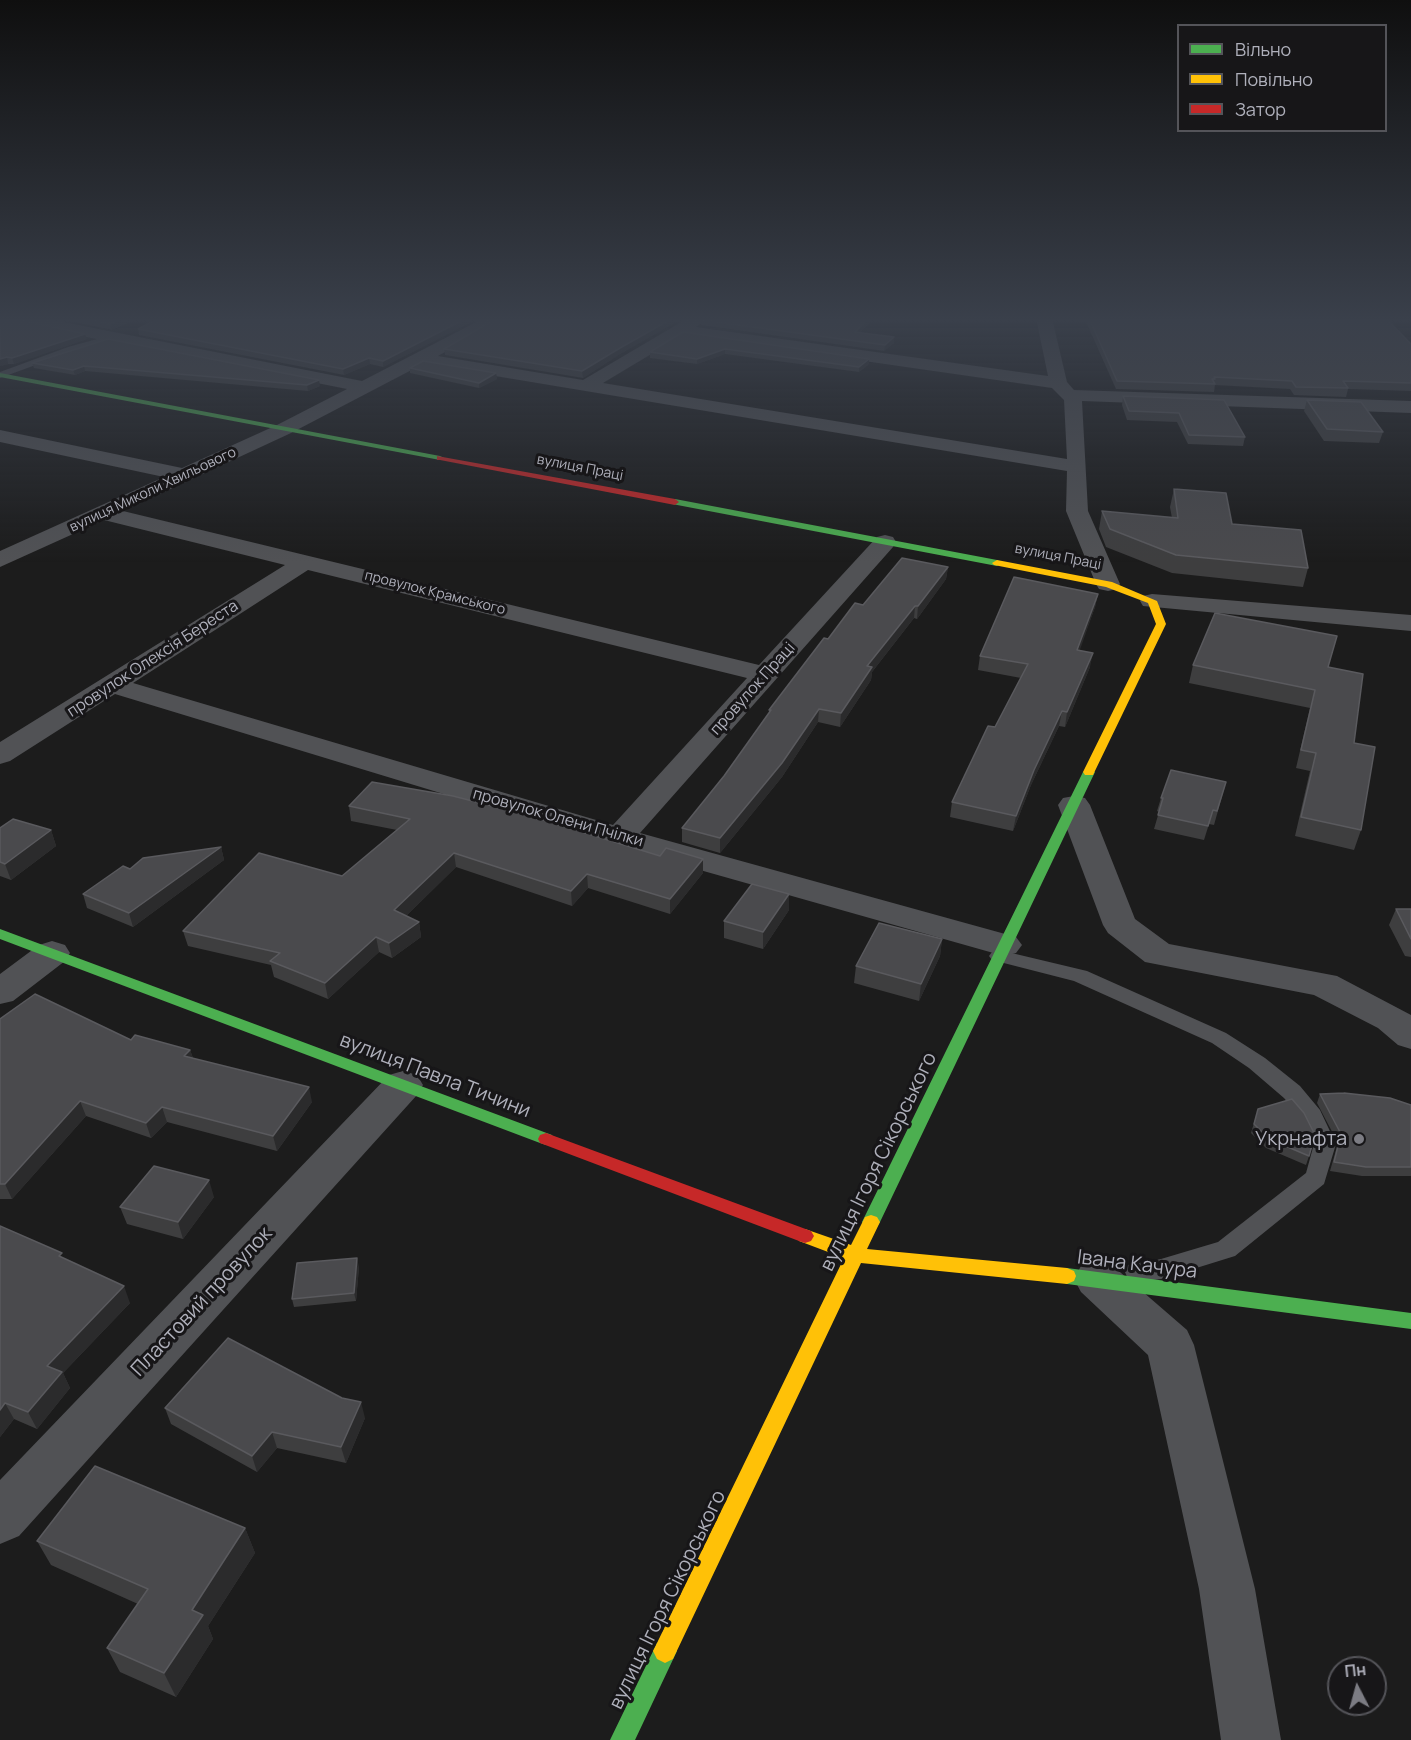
<!DOCTYPE html>
<meta charset="utf-8">
<style>
body{margin:0}
#map{position:relative;width:1411px;height:1740px;overflow:hidden;background:#1c1c1c;font-family:Manrope,sans-serif}
canvas{display:block}
.legend{position:absolute;left:1177px;top:24px;width:210px;height:108px;box-sizing:border-box;background:#171618;border:2px solid #545459;margin:0;padding:8px 10px;list-style:none;font-size:18px;color:#afb0bb}
.legend li{display:flex;align-items:center;gap:12px;height:30px}
.legend b{width:30px;border:2px solid #545459}
.north{position:absolute;left:1327px;top:1656px;width:60px;height:60px;box-sizing:border-box;background:#171618;border:2px solid #545459;border-radius:50%;rotate:354deg;font-size:16px;font-weight:700;line-height:24px;text-align:center;color:#afb0bb}
.north::after{content:'';display:block;margin:auto;width:21px;height:27px;background:#7c7c83;clip-path:polygon(50% 0,100% 100%,50% 72%,0 100%)}
</style>
<div id="map">
<canvas width="1411" height="1740"></canvas>
<ul class="legend">
<li><b style="height:8px;background:#4caf50"></b>Вільно</li>
<li><b style="height:8px;background:#ffc107"></b>Повільно</li>
<li><b style="height:8px;background:#c62828"></b>Затор</li>
</ul>
<div class="north">Пн</div>
</div>
<script>
const g = document.querySelector('canvas').getContext('2d');
g.lineJoin = 'round';
const shape = rows => new Path2D(rows.map(r => 'M' + r).join(''));
function fill(path, color) { g.fillStyle = color; g.fill(path, 'evenodd'); }
function strokePath(path, color, width, dash) { g.strokeStyle = color; g.lineWidth = width; g.lineCap = dash ? 'butt' : 'round'; g.setLineDash(dash || []); g.stroke(path); }
function label(font, color, halo, rows, align = 'center') {
  g.font = font + ' Manrope,sans-serif'; g.lineWidth = 6; g.setLineDash([]); g.textBaseline = 'middle'; g.strokeStyle = halo; g.fillStyle = color; for (const [text, x, y, turn = 0] of rows) {
    g.save(); g.translate(x, y); g.rotate((+turn || 0) * Math.PI / 180); g.textAlign = isNaN(turn) ? turn : align; if (halo) g.strokeText(text, 0, 0); g.fillText(text, 0, 0); g.restore();
  }
}
fill(shape([
 [115,334,118,335,118,339,74,351,0,378,0,372,68,347,115,334],
 [999,950,1087,971,1226,1033,1265,1058,1300,1086,1320,1110,1336,1144,1324,1184,1235,1256,1161,1279,1137,1282,1128,1279,1125,1272,1128,1265,1161,1259,1218,1242,1306,1173,1314,1144,1303,1120,1284,1098,1249,1068,1212,1043,1074,981,992,960,989,956,992,952,999,950]
]), '#515255');
fill(shape([
 [8,318,43,318,362,381,484,318,505,318,438,356,583,380,688,318,707,318,696,327,1048,376,1036,318,1052,318,1067,382,1074,390,1411,401,1411,413,1082,401,1088,511,1120,584,1117,589,1108,591,1099,589,1096,584,1066,511,1067,471,423,364,291,433,123,511,759,665,877,537,885,535,893,537,896,542,893,547,640,833,1016,937,1022,945,1016,953,1004,956,608,844,115,694,10,761,0,764,0,742,285,565,104,520,0,567,0,551,164,477,0,442,0,430,182,468,277,425,347,389,16,323,8,318],
 [683,335,1052,388,1064,400,1067,459,603,383,683,335],
 [308,570,747,678,613,825,133,683,308,570],
 [1152,594,1411,615,1411,631,1143,606,1140,601,1143,596,1152,594],
 [1074,796,1085,798,1090,805,1135,919,1169,944,1337,976,1411,1015,1411,1049,1398,1045,1378,1028,1314,995,1145,962,1108,933,1103,925,1058,805,1063,798,1074,796],
 [52,941,65,945,70,953,65,961,13,1001,0,1004,0,974,39,945,52,941],
 [403,1071,417,1075,423,1085,417,1095,19,1536,0,1544,0,1480,389,1075,403,1071],
 [1097,1260,1113,1266,1187,1330,1194,1345,1255,1589,1281,1740,1221,1740,1199,1589,1148,1355,1081,1292,1074,1279,1081,1266,1097,1260]
]), '#515255');
fill(shape([
 [0,373,440,456,444,458,440,460,0,377,0,373],
 [675,499,997,560,1002,563,997,566,672,504,671,502,675,499],
 [1089,768,1095,772,880,1222,877,1227,871,1229,865,1227,862,1222,1083,772,1089,768],
 [0,929,552,1135,554,1139,552,1143,546,1145,540,1143,0,939,0,929],
 [1067,1268,1411,1313,1411,1329,1067,1284,1060,1281,1058,1276,1060,1271,1067,1268],
 [665,1639,673,1643,677,1651,635,1740,610,1740,657,1643,665,1639]
]), '#4caf50');
fill(shape([
 [997,560,1112,582,1157,601,1166,624,1093,775,1085,775,1083,772,1156,624,1148,603,1106,587,994,565,992,563,997,560],
 [871,1215,877,1217,880,1222,867,1249,1067,1268,1074,1271,1076,1276,1074,1281,1067,1284,861,1263,673,1659,665,1663,657,1659,653,1651,657,1643,844,1258,799,1241,796,1236,799,1231,805,1229,851,1245,865,1217,871,1215]
]), '#ffc107');
fill(shape([
 [437,456,675,499,679,502,675,505,440,460,437,460,437,456],
 [546,1133,811,1231,814,1236,811,1241,805,1243,799,1241,540,1143,538,1139,540,1135,546,1133]
]), '#c62828');
fill(shape([
 [0,318,14,319,85,334,87,339,14,364,8,364,0,366],
 [56,318,138,318,112,330],
 [479,318,383,367,370,364,344,375,139,335,138,329],
 [497,318,683,318,620,354,583,378,445,355,444,349],
 [703,318,874,318,860,333,894,343,884,351,701,325,701,320],
 [1077,318,1386,318,1411,344,1411,391,1348,389,1346,397,1294,395,1290,389,1215,385,1214,392,1116,389,1086,322,1078,322],
 [683,332,869,364,859,372,725,354,697,364,650,358,650,352],
 [108,339,320,386,308,391,85,371,75,375,34,368,32,363],
 [410,368,496,373,497,379,479,388,410,373],
 [1123,396,1224,400,1245,437,1243,446,1188,444,1177,422,1127,420,1122,405],
 [1307,400,1383,432,1379,443,1324,441,1304,411],
 [1174,489,1308,568,1303,587,1172,573,1106,547,1099,529,1102,511,1172,518,1170,507],
 [948,567,946,579,917,619,914,618,872,672,871,680,840,727,818,722,782,777,720,853,682,842,682,828,724,776,769,713,769,710,828,639,863,605],
 [1098,594,1095,607,1079,650,1090,667,1065,727,1059,726,1031,785,1013,831,950,817,952,802,995,727,1021,678,978,670,980,656],
 [1193,665,1328,667,1354,743,1361,830,1354,850,1295,836,1310,771,1296,768,1310,708,1189,683],
 [1226,782,1214,825,1209,824,1204,840,1154,829,1159,812,1157,811,1161,798],
 [349,806,703,873,670,914,588,888,572,906,456,867,406,916,419,922,421,937,392,958,379,952,328,999,274,977,271,965,188,946,183,931,342,876,397,830,351,821],
 [0,828,51,830,56,846,11,880,0,876],
 [221,847,224,860,133,927,87,908,83,894,130,869],
 [1396,909,1411,909,1411,957,1405,956,1389,925],
 [789,910,763,949,724,938,724,921],
 [942,939,940,956,919,1001,854,983,856,966],
 [0,1019,190,1050,193,1058,312,1102,277,1151,167,1122,151,1138,86,1116,12,1199,0,1199],
 [1320,1094,1411,1105,1411,1176,1362,1176,1330,1171,1338,1143,1317,1103],
 [1258,1109,1309,1156,1306,1165,1266,1148,1251,1133],
 [214,1197,183,1239,127,1224,120,1207],
 [0,1226,64,1258,130,1303,63,1373,70,1388,37,1429,14,1419,0,1437],
 [359,1267,356,1301,294,1307,292,1299],
 [165,1408,365,1418,346,1463,277,1448,257,1472,171,1424],
 [245,1528,255,1553,208,1626,213,1639,176,1697,120,1672,107,1648,138,1604,51,1565,37,1541]
]), '#3e3e3f');
fill(shape([
 [123,318,138,318,112,330,110,324],
 [467,318,479,318,383,367,383,361],
 [673,318,683,318,620,354,583,378,582,371,620,348],
 [869,318,874,318,855,338,855,332],
 [85,334,87,339,14,364,12,358],
 [894,337,894,343,884,351,885,345],
 [725,349,725,354,697,364,697,359],
 [7,357,8,364,0,366,0,359],
 [369,358,370,364,344,375,343,369],
 [869,359,869,364,859,372,859,367],
 [84,366,85,371,75,375,73,370],
 [496,373,497,379,479,388,479,383],
 [319,380,320,386,308,391,307,385],
 [948,567,946,579,917,619,918,606],
 [1098,594,1095,607,1075,664,1077,650],
 [915,606,914,618,872,672,871,680,840,727,841,713,867,666],
 [1093,653,1090,667,1065,727,1067,712],
 [819,709,818,722,782,777,720,853,720,838],
 [1062,711,1059,726,1031,785,1013,831,1016,816,1034,770],
 [51,830,56,846,11,880,5,864],
 [221,847,224,860,133,927,129,913],
 [454,853,456,867,397,925,394,910],
 [703,859,703,873,670,914,670,899],
 [587,874,588,888,572,906,571,891],
 [789,894,789,910,763,949,763,932],
 [419,922,421,937,392,958,389,943],
 [376,937,379,952,328,999,325,983],
 [942,939,940,956,919,1001,921,984],
 [190,1050,195,1064,184,1056],
 [309,1087,312,1102,277,1151,273,1136],
 [80,1101,86,1116,12,1199,5,1184],
 [162,1107,167,1122,151,1138,146,1123],
 [209,1180,214,1197,183,1239,178,1222],
 [357,1258,359,1267,356,1301,354,1293],
 [124,1286,130,1303,63,1373,70,1388,37,1429,28,1412,47,1366],
 [361,1402,365,1418,346,1463,341,1447],
 [5,1403,14,1419,0,1437,0,1410],
 [272,1432,277,1448,257,1472,252,1456],
 [245,1528,255,1553,208,1626,213,1639,176,1697,164,1673,192,1610]
]), '#2b2b2c');
const building = shape([
 [0,318,12,318,85,334,12,358,7,357,0,359,0,318],
 [84,318,123,318,110,324,84,318],
 [159,318,467,318,383,361,369,358,343,369,138,329,159,318],
 [497,318,673,318,620,348,582,371,444,349,497,318],
 [703,318,869,318,855,332,894,337,885,345,701,320,703,318],
 [1089,318,1386,318,1411,344,1411,383,1343,381,1348,388,1296,387,1292,381,1214,377,1215,379,1212,379,1215,384,1117,381,1089,318],
 [683,332,869,359,859,367,725,349,697,359,650,352,683,332],
 [108,339,319,380,307,385,84,366,73,370,32,363,108,339],
 [423,361,496,373,479,383,410,368,423,361],
 [1123,396,1224,400,1245,437,1189,435,1179,413,1129,411,1123,396],
 [1307,400,1361,402,1383,432,1327,429,1307,400],
 [1174,489,1226,493,1232,524,1301,530,1308,568,1176,555,1110,529,1102,511,1178,518,1174,489],
 [902,558,948,567,918,606,915,606,867,666,872,667,841,713,819,709,782,763,720,838,682,828,724,776,771,710,769,710,824,638,828,639,855,603,863,605,902,558],
 [1014,577,1098,594,1077,650,1093,653,1067,712,1062,711,1034,770,1016,816,952,802,988,726,995,727,1028,664,980,656,1014,577],
 [1215,613,1337,636,1328,667,1363,674,1354,743,1375,747,1361,830,1301,817,1316,753,1301,750,1315,690,1193,665,1215,613],
 [1171,770,1226,782,1217,811,1213,810,1208,826,1158,815,1163,798,1161,798,1171,770],
 [372,782,453,796,527,815,660,856,666,848,703,859,670,899,587,874,571,891,454,853,394,910,419,922,389,943,376,937,325,983,270,961,280,953,183,931,259,853,342,876,410,819,349,806,372,782],
 [13,819,51,830,5,864,0,862,0,828,13,819],
 [221,847,129,913,83,894,123,866,130,869,143,858,221,847],
 [752,884,789,894,763,932,724,921,752,884],
 [1396,909,1411,909,1411,939,1396,909],
 [879,923,942,939,921,984,856,966,879,923],
 [35,994,131,1040,135,1035,190,1050,184,1056,309,1087,273,1136,162,1107,146,1123,80,1101,5,1184,0,1184,0,1019,35,994],
 [1344,1093,1390,1098,1411,1105,1411,1167,1366,1167,1334,1162,1341,1134,1320,1094,1344,1093],
 [1292,1099,1304,1113,1315,1135,1309,1156,1269,1139,1254,1124,1258,1109,1292,1099],
 [154,1166,209,1180,178,1222,120,1207,154,1166],
 [0,1226,62,1253,59,1256,124,1286,47,1366,62,1372,28,1412,5,1403,0,1410,0,1226],
 [357,1258,354,1293,292,1299,297,1263,357,1258],
 [228,1338,342,1398,361,1402,341,1447,272,1432,252,1456,165,1408,228,1338],
 [95,1466,245,1528,192,1610,203,1615,164,1673,107,1648,148,1589,37,1541,95,1466]
]);
fill(building, '#4a4a4d');
strokePath(building, '#5a5a5e', 1.5);
const sky = g.createLinearGradient(0, 0, 0, 562);
sky.addColorStop(0, '#0f0f0f');
sky.addColorStop(0.57, '#3a404b');
sky.addColorStop(1, '#3a404b00');
g.fillStyle = sky;
g.fillRect(0, 0, 1411, 562);
for (const [x, y, r, color] of [
 [1359,1139,6,"#7c7c83"]
]) { const dot = new Path2D(); dot.arc(x, y, r, 0, 2 * Math.PI); g.fillStyle = color; g.fill(dot); strokePath(dot, '#171618', 2); }
label('14px', '#afb0bb', '#171618', [
 ["вулиця Праці",580,468,11],
 ["вулиця Миколи Хвильового",153,490,-25],
 ["вулиця Праці",1058,557,11],
 ["провулок Крамського",435,593,14]
]);
label('16px', '#afb0bb', '#171618', [
 ["провулок Олексія Береста",153,659,-33],
 ["провулок Праці",753,689,-48],
 ["провулок Олени Пчілки",558,818,16]
]);
label('20px', '#afb0bb', '#171618', [
 ["вулиця Павла Тичини",435,1076,21],
 ["вулиця Ігоря Сікорського",879,1162,-64],
 ["Івана Качура",1137,1265,7],
 ["Пластовий провулок",202,1302,-47],
 ["вулиця Ігоря Сікорського",668,1600,-64]
]);
label('20px', '#afb0bb', '#171618', [
 ["Укрнафта",1347,1139]
], 'right');
</script>
